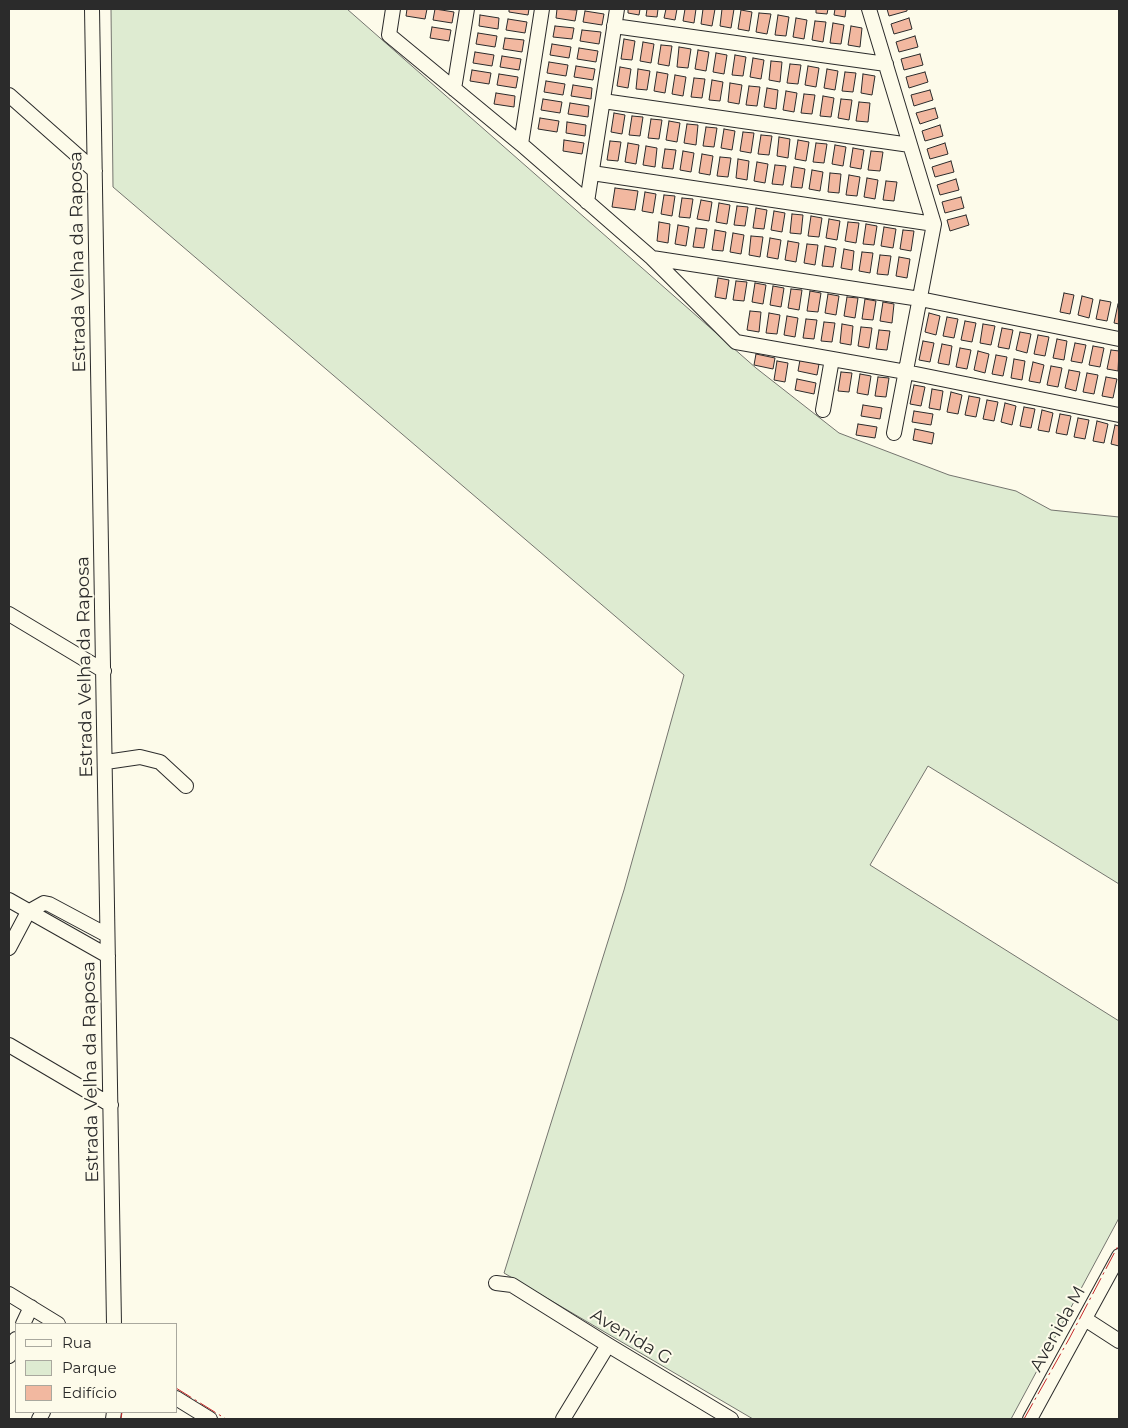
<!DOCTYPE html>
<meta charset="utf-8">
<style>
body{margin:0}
#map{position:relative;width:1128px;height:1428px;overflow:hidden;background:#fdfbea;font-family:Montserrat,sans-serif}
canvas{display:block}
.frame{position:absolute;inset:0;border:10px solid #2b2b2b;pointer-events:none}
.legend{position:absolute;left:15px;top:1323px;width:162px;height:90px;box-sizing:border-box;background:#fdfbea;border:1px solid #a9a89e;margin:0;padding:6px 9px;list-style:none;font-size:15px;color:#2b2b2b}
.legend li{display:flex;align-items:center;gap:10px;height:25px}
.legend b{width:25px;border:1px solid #a9a89e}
</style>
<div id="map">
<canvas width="1128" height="1428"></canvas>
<div class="frame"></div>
<ul class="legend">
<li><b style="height:6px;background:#fdfbea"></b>Rua</li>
<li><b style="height:14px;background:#deebd1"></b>Parque</li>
<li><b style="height:14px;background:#f2b8a0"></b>Edifício</li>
</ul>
</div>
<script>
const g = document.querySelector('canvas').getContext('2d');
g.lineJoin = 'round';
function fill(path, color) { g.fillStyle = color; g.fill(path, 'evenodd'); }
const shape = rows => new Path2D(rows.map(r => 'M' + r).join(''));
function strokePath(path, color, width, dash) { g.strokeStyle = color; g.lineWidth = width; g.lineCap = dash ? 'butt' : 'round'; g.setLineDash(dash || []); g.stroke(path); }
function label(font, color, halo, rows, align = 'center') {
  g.font = font + ' Montserrat,sans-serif'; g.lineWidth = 4; g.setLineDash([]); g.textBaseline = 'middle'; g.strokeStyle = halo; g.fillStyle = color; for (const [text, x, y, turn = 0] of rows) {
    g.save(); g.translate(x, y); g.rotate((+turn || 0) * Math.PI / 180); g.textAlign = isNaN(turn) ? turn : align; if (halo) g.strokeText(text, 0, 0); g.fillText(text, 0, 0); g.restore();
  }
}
const green = shape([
 [111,9,347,9,756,368,839,433,949,475,1016,491,1051,510,1119,517,1119,884,928,766,870,865,1119,1021,1119,1218,1011,1419,753,1419,504,1273,624,890,684,675,113,187,111,9]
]);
fill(green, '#deebd1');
strokePath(green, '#74746e', 1);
const building = shape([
 [407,9,427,9,425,19,406,16,407,9],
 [435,9,454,12,452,23,433,20,435,9],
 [509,9,529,9,528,15,509,12,509,9],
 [557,9,577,10,575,21,556,18,557,9],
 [628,9,640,9,639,15,628,13,628,9],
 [647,9,658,9,657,17,646,16,647,9],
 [666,9,677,9,675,20,664,18,666,9],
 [685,9,696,9,694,23,683,21,685,9],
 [703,9,715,9,712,26,701,24,703,9],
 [722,9,734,9,731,28,720,26,722,9],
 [816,9,828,9,827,14,816,13,816,9],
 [835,9,846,9,845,17,834,15,835,9],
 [887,9,907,9,907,11,889,16,887,9],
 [741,10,752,12,749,31,738,29,741,10],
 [585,11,604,14,602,25,583,22,585,11],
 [759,13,771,14,767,34,756,32,759,13],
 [480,15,499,18,498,29,479,26,480,15],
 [778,15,789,17,786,36,775,35,778,15],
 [796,18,807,20,804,39,793,37,796,18],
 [909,18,912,29,894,34,891,24,909,18],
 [508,19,527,22,525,33,506,30,508,19],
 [815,21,826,22,823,42,812,40,815,21],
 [833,23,844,25,841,44,830,43,833,23],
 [555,26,574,28,572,39,553,37,555,26],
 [851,26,862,28,860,47,848,45,851,26],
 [432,27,451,30,449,41,430,38,432,27],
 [582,30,601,32,599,44,580,41,582,30],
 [478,33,497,36,495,47,476,44,478,33],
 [915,36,918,47,899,52,896,42,915,36],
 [505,38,524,40,522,52,503,49,505,38],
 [624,39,635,41,632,60,621,59,624,39],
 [643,42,654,44,651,63,640,61,643,42],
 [552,44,571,47,569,58,550,55,552,44],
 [661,45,672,46,669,66,658,64,661,45],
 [679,47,691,49,688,68,677,67,679,47],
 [579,48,598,51,596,62,577,59,579,48],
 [698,50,709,52,706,71,695,69,698,50],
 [475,52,494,55,492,66,473,63,475,52],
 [716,53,727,55,724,74,713,72,716,53],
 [920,54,923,65,904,70,901,59,920,54],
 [735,55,746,57,743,76,732,75,735,55],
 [502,56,521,59,519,70,500,67,502,56],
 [753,58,764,60,761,79,750,77,753,58],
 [771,61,782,62,780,82,769,80,771,61],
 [549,62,568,65,566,76,547,73,549,62],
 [790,64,801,65,798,84,787,83,790,64],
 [576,66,595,69,593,80,574,77,576,66],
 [808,66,819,68,816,87,805,85,808,66],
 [620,67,631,69,628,88,617,86,620,67],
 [638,69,650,71,647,90,636,89,638,69],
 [827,69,838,71,835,90,824,88,827,69],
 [472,70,491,73,489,84,470,81,472,70],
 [657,72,668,74,665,93,654,91,657,72],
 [845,72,856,73,853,92,842,91,845,72],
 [925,72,928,82,909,88,906,77,925,72],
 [499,74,518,77,516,88,497,85,499,74],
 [863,74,875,76,872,95,861,93,863,74],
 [675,75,686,77,683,96,672,94,675,75],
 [694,78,705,79,702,98,691,97,694,78],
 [712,80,723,82,720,101,709,100,712,80],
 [546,81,565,84,563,95,544,92,546,81],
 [730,83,742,85,739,104,728,102,730,83],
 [573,85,592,88,591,99,571,96,573,85],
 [749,86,760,87,757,106,746,105,749,86],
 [767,88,778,90,776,109,764,107,767,88],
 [930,90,933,100,914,106,911,95,930,90],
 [786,91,797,93,794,112,783,110,786,91],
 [496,93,515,96,514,107,494,104,496,93],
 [804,94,815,95,812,114,801,113,804,94],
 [823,96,834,98,831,117,820,116,823,96],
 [543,99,562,102,560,113,541,110,543,99],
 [841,99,852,100,849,120,838,118,841,99],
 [859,102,870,103,868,122,856,121,859,102],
 [570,103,589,106,588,117,568,114,570,103],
 [935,108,938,118,920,124,916,113,935,108],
 [614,113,625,115,622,134,611,132,614,113],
 [632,116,643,117,640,136,629,135,632,116],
 [540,118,559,121,557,132,538,129,540,118],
 [651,119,662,120,659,139,648,138,651,119],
 [669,121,680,123,677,142,666,140,669,121],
 [567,122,586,125,585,136,566,133,567,122],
 [687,124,698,125,696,145,684,143,687,124],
 [940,125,943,136,925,141,922,131,940,125],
 [706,127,717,128,714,147,703,146,706,127],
 [724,129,735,131,732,150,721,148,724,129],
 [743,132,754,133,751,153,740,151,743,132],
 [761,135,772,136,769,155,758,154,761,135],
 [779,137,790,139,788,158,777,156,779,137],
 [564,140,584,143,582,154,563,151,564,140],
 [798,140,809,142,806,161,795,159,798,140],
 [610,141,621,142,618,161,607,160,610,141],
 [628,143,639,145,636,164,625,162,628,143],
 [816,143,827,144,824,163,813,162,816,143],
 [945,143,948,154,930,159,927,149,945,143],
 [835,145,846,147,843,166,832,164,835,145],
 [646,146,657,148,655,167,643,165,646,146],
 [853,148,864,150,861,169,850,167,853,148],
 [665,149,676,150,673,169,662,168,665,149],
 [683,151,694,153,691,172,680,170,683,151],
 [871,151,883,152,880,171,868,170,871,151],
 [702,154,713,156,710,175,699,173,702,154],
 [720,157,731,158,728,177,717,176,720,157],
 [738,159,749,161,747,180,736,178,738,159],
 [951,161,954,172,935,177,932,167,951,161],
 [757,162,768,164,765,183,754,181,757,162],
 [775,165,786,166,783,185,772,184,775,165],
 [794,167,805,169,802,188,791,187,794,167],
 [812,170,823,172,820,191,809,189,812,170],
 [830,173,841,174,839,193,828,192,830,173],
 [849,175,860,177,857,196,846,195,849,175],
 [867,178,878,180,875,199,864,197,867,178],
 [956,179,959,190,940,195,937,185,956,179],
 [886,181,897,182,894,201,883,200,886,181],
 [615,188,638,191,635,210,612,207,615,188],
 [645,192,656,194,653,213,642,211,645,192],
 [664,195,675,196,672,216,661,214,664,195],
 [961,197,964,208,945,213,942,202,961,197],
 [682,198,693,199,690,218,679,217,682,198],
 [701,200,712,202,709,221,697,219,701,200],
 [719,203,730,205,727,224,716,222,719,203],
 [737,206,748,207,745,226,734,225,737,206],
 [756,208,767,210,764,229,753,228,756,208],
 [774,211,785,213,782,232,771,230,774,211],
 [792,214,803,215,801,234,790,233,792,214],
 [966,215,969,225,950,231,947,220,966,215],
 [811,216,822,218,819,237,808,236,811,216],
 [829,219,840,221,837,240,826,238,829,219],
 [659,222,670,224,668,243,657,241,659,222],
 [848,222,859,223,856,243,845,241,848,222],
 [866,224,877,226,874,245,863,244,866,224],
 [678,225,689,227,686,246,675,244,678,225],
 [884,227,896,229,893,248,881,246,884,227],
 [696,228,707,229,704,248,693,247,696,228],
 [715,230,726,232,723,251,712,250,715,230],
 [903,230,914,231,911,251,900,249,903,230],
 [733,233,744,235,741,254,730,252,733,233],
 [751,236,763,237,760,257,749,255,751,236],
 [770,238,781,240,778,259,767,257,770,238],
 [788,241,799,243,796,262,785,260,788,241],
 [807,244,818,245,815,265,804,263,807,244],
 [825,246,836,248,833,267,822,266,825,246],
 [844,249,854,251,852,270,841,268,844,249],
 [862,252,873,253,870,273,859,271,862,252],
 [880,255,891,256,888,275,877,274,880,255],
 [899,257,910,259,907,278,896,276,899,257],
 [718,278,729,280,726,299,715,297,718,278],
 [736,281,747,282,744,301,733,300,736,281],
 [755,283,766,285,763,304,752,302,755,283],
 [773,286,784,288,781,307,770,305,773,286],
 [791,289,802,290,799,310,788,308,791,289],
 [810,291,821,293,818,312,807,311,810,291],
 [1064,293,1074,295,1070,314,1060,312,1064,293],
 [828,294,839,296,836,315,825,313,828,294],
 [1082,296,1093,299,1089,318,1078,315,1082,296],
 [847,297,858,298,855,318,844,316,847,297],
 [865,299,876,301,873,320,862,319,865,299],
 [1100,300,1111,302,1107,321,1096,319,1100,300],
 [883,302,894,304,892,323,880,321,883,302],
 [1118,304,1119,304,1119,324,1114,323,1118,304],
 [750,311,761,312,759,332,747,330,750,311],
 [769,313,780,315,777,334,766,333,769,313],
 [929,313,940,316,936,335,925,332,929,313],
 [787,316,798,318,795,337,784,335,787,316],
 [947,317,958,319,954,338,943,336,947,317],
 [806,319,817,320,814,339,803,338,806,319],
 [965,321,976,323,972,342,961,340,965,321],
 [824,322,835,323,832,342,821,341,824,322],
 [842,324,853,326,851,345,840,343,842,324],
 [983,324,995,326,991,345,980,343,983,324],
 [861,327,872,328,869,348,858,346,861,327],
 [1002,328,1013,330,1009,349,998,347,1002,328],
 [879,330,890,331,887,350,876,349,879,330],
 [1020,332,1031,334,1027,353,1016,350,1020,332],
 [1038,335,1049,337,1045,356,1034,354,1038,335],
 [1057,339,1067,341,1064,360,1053,358,1057,339],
 [923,341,934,343,930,362,919,360,923,341],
 [1075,343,1086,345,1082,363,1071,361,1075,343],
 [942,344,952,346,949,365,938,363,942,344],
 [1093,346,1104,348,1100,367,1089,365,1093,346],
 [960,348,971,350,967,369,956,367,960,348],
 [1111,350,1119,351,1118,371,1107,369,1111,350],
 [978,351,989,354,985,373,974,370,978,351],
 [756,354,775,358,773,369,754,365,756,354],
 [996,355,1007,357,1003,376,992,374,996,355],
 [1014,359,1025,361,1022,380,1011,378,1014,359],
 [800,360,819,364,817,375,798,371,800,360],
 [777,361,788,363,785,382,774,380,777,361],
 [1033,362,1044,365,1040,383,1029,381,1033,362],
 [1051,366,1062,368,1058,387,1047,385,1051,366],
 [1069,370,1080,372,1076,391,1065,388,1069,370],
 [841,372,852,373,849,392,838,391,841,372],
 [1087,373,1098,375,1094,394,1083,392,1087,373],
 [860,374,871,376,868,395,857,393,860,374],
 [878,377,889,378,886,397,875,396,878,377],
 [1106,377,1117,379,1113,398,1102,396,1106,377],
 [797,379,816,383,814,394,795,390,797,379],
 [914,385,925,387,921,406,910,404,914,385],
 [932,389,943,391,940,410,929,408,932,389],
 [951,392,962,395,958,414,947,412,951,392],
 [969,396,980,398,976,417,965,415,969,396],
 [987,400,998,402,994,421,983,419,987,400],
 [1005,403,1016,406,1012,425,1001,422,1005,403],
 [863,405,882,408,880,419,861,416,863,405],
 [1024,407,1035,409,1031,428,1020,426,1024,407],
 [1042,410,1053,413,1049,432,1038,430,1042,410],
 [914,411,933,414,931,425,912,422,914,411],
 [1060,414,1071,416,1067,435,1056,433,1060,414],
 [1078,418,1089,420,1085,439,1074,437,1078,418],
 [1097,421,1108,424,1104,443,1093,441,1097,421],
 [858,424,877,427,875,438,856,435,858,424],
 [1115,425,1119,426,1119,446,1111,444,1115,425],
 [915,429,934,433,932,444,913,440,915,429]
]);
fill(building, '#f2b8a0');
strokePath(building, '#2b2b2b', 1);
const minor = shape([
 [92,9,114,1324],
 [393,9,389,35,521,144,652,258,736,342,906,372,1119,415],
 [869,9,934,224,894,433],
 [614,26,886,64],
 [454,89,467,9],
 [9,95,95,171],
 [603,101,910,145],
 [521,144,542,9],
 [592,173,934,224],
 [587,202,617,9],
 [652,258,920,299,1119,339],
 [823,410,832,359],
 [9,614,104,671],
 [106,762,140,757,160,762,186,786],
 [9,900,108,956],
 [9,948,28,912,44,903,49,904,107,935],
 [9,1045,111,1105],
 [496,1283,512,1285,608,1345,731,1419],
 [9,1294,58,1324],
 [1085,1319,1119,1341],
 [23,1324,31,1307],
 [9,1356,16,1339],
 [176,1398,210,1419],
 [39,1419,43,1412],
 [113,1419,114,1412],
 [563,1419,608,1345],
 [1030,1419,1119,1256]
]);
strokePath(minor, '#2b2b2b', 16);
strokePath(minor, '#fdfbea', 14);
strokePath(shape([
 [176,1388,226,1419],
 [121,1419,122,1412],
 [1024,1419,1069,1339,1119,1244]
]), '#c62828', 1, [18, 4, 2.5, 4]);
label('18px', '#2b2b2b', '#fdfbea', [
 ["Estrada Velha da Raposa",78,262,-91],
 ["Estrada Velha da Raposa",85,667,-91],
 ["Estrada Velha da Raposa",91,1072,-91],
 ["Avenida M",1058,1329,-61],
 ["Avenida G",631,1337,31]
]);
</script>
